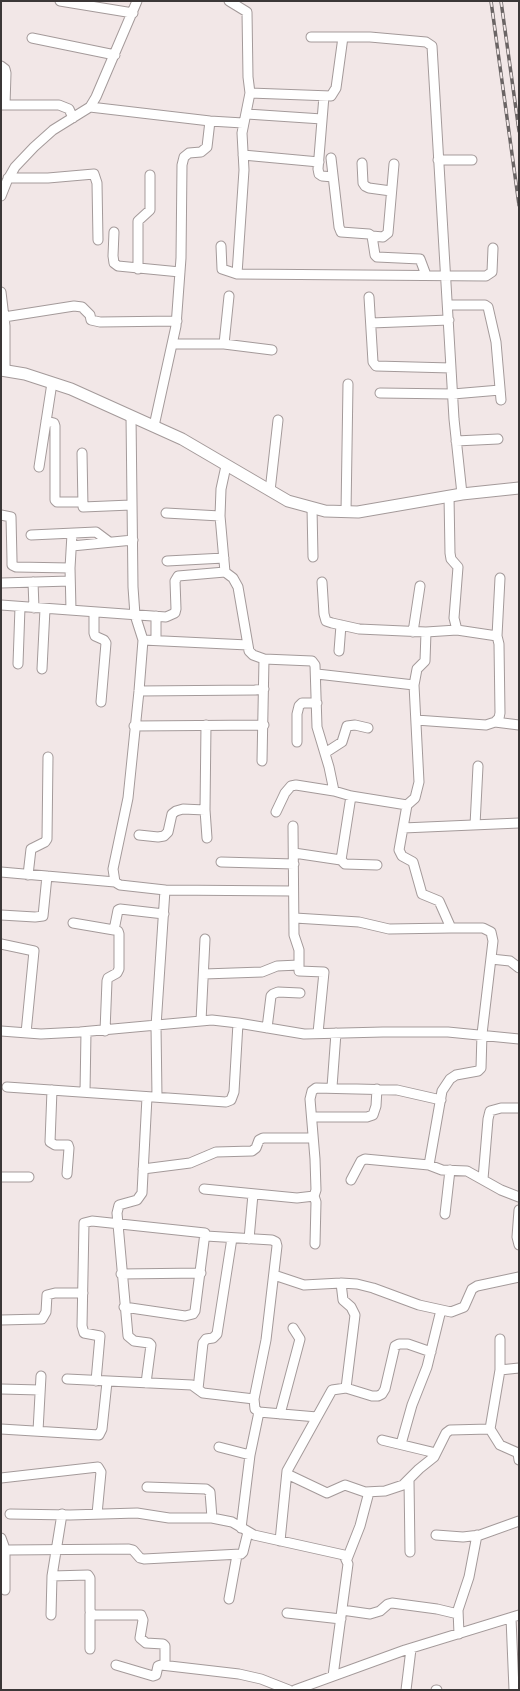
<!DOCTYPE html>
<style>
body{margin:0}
#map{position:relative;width:520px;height:1691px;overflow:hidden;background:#f2e7e7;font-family:Helvetica,sans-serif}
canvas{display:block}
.frame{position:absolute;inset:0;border:2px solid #3b3737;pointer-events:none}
</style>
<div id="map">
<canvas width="520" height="1691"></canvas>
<div class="frame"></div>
</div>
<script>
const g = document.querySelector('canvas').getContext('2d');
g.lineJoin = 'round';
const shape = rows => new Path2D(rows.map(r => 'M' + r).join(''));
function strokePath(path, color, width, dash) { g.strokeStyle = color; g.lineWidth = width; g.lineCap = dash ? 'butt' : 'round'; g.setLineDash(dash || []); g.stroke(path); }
const minor = shape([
 [60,1,133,13],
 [229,1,247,12,248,77,250,93,242,133,244,170,237,274],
 [311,37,370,37,426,42,432,46,454,419,462,494],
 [32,38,115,55],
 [1,66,5,69,6,73,5,105],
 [250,93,331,96,336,88,343,37],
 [324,96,318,169,319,174,322,176,333,177],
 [1,105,59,105,69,109,73,118],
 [90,107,210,121,243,123],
 [247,114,322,119],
 [243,155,319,162],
 [331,158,339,227,341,232,369,234,372,236,375,255,377,257,420,259,426,275],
 [438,160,472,160],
 [362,163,363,183,365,186,369,188,391,191],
 [8,178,48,178,94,174,97,183,98,240],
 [1,196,7,181,15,167,34,147,53,130,90,107,96,97,137,1],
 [114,232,113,256,114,263,118,266,180,272],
 [372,236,383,237,388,233,394,164],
 [221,246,222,269,237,274,486,276,492,272,493,248],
 [138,269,138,221,150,210,150,175],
 [1,292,5,326,5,371],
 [369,297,373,362,376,366,451,368],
 [448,305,485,305,488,307,496,342,501,400],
 [4,317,74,306,82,307,90,315,91,320,100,322,177,321],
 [371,323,449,320],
 [173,344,224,344,272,350],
 [224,344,229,296],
 [380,393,453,394,500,390],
 [131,416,133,587,135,615,143,640,139,691,128,798,113,869,115,882,120,885,165,890,156,1026,157,1097],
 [46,421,54,423,55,426,55,500,57,502,82,502],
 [154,426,176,326,181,258,182,165,184,157,189,153,201,152,207,147,210,121],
 [456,441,498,439],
 [82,453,83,507,131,505],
 [39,467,52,383],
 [270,491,278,420],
 [312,508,313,557],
 [346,512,348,384],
 [166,513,220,516],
 [1,515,11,517,12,560,12,565,16,567,70,568],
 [31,535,96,532,108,541],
 [72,546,133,540],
 [167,561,224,558],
 [225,572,220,516,221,489,226,466],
 [33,582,34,608],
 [322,582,324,614,326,621,332,623,359,629,426,632,457,630],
 [1,583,70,581],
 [1,605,166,617,175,613,176,609,175,581,178,576,225,572,233,578,238,587,249,651,253,655,264,659,312,661,315,665,317,727,329,767,334,791],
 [71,610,70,568,72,534],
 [94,612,94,633,95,636,104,640,106,643,101,702],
 [156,616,156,640],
 [413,632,420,586],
 [426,632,425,661,417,669,414,685,419,782,415,798,407,805,399,850,402,856,413,862,422,894,439,901,451,928,483,928,491,932,493,941,482,1034,481,1068,478,1071,456,1075,450,1079,442,1091,429,1165],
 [497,636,500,578],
 [143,640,248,645],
 [339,651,341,625],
 [18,664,20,607],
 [42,669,45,609],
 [317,674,414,685],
 [139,691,255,690,264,689],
 [416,720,486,725,495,722,499,718,500,713,499,644,497,636,457,630,454,618,458,567,451,559,450,553,449,496],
 [495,722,519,725],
 [206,725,205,810,207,838],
 [134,726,264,725],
 [297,742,297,714,299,706,302,703,317,703],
 [325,753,342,742,347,726,355,725,368,728],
 [262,761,264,659],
 [351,796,341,860,345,864,377,865],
 [276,812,285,793,291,786,296,785,334,791,351,796,407,805],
 [475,825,478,766],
 [293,826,294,935,299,950,299,971,324,972,318,1033],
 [403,828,519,823],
 [139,835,158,837,164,836,168,832,172,814,176,811,183,809,205,810],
 [294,853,341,860],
 [221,862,294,864],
 [1,872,115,882],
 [28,875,31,849,45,842,47,839,48,757],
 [165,890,293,891],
 [1,915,35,917,43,916,47,876],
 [295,918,359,922,389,929,451,928],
 [73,923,114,930,118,931,119,934,119,969,117,973,108,978,107,981,105,1031],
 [114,930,118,910,120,909,164,914],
 [1,944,34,951,26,1033],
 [491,959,510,961,519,968],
 [204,974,262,972,277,966,299,965],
 [201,1021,205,939],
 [267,1028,271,996,273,994,278,992,300,993],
 [1,1031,41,1034,80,1032,212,1020,238,1023,304,1034,383,1032,448,1032,519,1039],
 [7,1087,226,1102,231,1100,234,1092,238,1023],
 [332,1087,336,1033],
 [52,1090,50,1142,55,1145,68,1145,69,1148,67,1174],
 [85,1092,86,1032],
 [312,1117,367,1117,373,1115,376,1106,377,1089],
 [143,1169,190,1163,216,1152,252,1151,256,1148,259,1140,263,1138,313,1138],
 [1,1177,29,1177],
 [483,1179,488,1119,490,1111,501,1108,519,1108],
 [351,1180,361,1161,365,1159,429,1165,442,1170,467,1171,501,1190,519,1197],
 [204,1189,297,1198,314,1196,316,1190,315,1159,310,1099,312,1091,316,1088,397,1090,441,1100],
 [314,1196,316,1202,315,1244],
 [519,1210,517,1237,519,1245],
 [445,1214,450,1170],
 [206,1236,272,1240,276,1242,277,1246,266,1340,254,1399],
 [249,1239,253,1194],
 [121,1274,201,1273],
 [274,1275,304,1285,341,1283,357,1284,373,1288,419,1305,451,1312,464,1307,472,1289,477,1286,519,1277],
 [341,1283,343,1300,351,1307,355,1315,346,1388],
 [1,1320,42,1319,46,1312,47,1295,55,1293,83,1293],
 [500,1339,500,1370,490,1429,500,1445,518,1453,519,1460],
 [500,1370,519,1368],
 [67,1379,192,1385,203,1393,254,1399,255,1409,259,1412,317,1417],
 [96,1381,100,1336,84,1333,82,1326,84,1223,92,1221,205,1233,195,1311,193,1314,185,1316,124,1307],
 [146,1383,151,1345,149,1343,134,1341,128,1336,117,1213,119,1205,137,1200,142,1193,147,1097],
 [1,1389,40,1390],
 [198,1389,203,1343,206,1339,213,1338,217,1334,232,1238],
 [280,1414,300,1339,293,1328],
 [1,1429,99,1435,102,1429,107,1382],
 [38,1431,41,1376],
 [382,1440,436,1453],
 [401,1444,412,1405,427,1367,441,1310],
 [219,1447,250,1455],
 [287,1474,327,1493,345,1485,365,1492,385,1491,403,1485,419,1469,434,1457,446,1433,450,1430,490,1429],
 [1,1478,98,1467,101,1472,97,1514],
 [409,1480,410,1552],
 [147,1487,206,1489,210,1492,212,1518],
 [10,1514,70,1515,137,1513,169,1518,212,1518,232,1522,254,1535,344,1555,348,1564,333,1676],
 [241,1528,250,1455,259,1412],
 [436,1535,463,1537,480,1535,519,1521],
 [1,1538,5,1549,8,1550,129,1549,133,1550,140,1558,144,1559,241,1554,243,1552,248,1532],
 [280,1541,287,1471,332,1390,346,1388,372,1396,378,1396,382,1394,385,1389,395,1346,399,1344,408,1344,431,1352],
 [347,1559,360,1526,369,1492],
 [52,1576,88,1575,90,1578,90,1611,93,1615,141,1615,143,1620,140,1638,146,1643,163,1644,165,1646,165,1665],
 [5,1590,5,1549],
 [229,1599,237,1555],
 [342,1610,370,1614,380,1611,388,1604,392,1603,437,1609,458,1614],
 [287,1613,341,1619],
 [51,1615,52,1576,62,1514],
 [511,1618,514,1690],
 [459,1634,458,1610,469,1577,477,1535],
 [90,1649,90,1614],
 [116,1665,153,1676,156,1675,158,1666,161,1665,239,1674,261,1679,289,1690],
 [295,1690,405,1650,519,1615],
 [406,1690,411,1649],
 [436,1690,437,1690]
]);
const major = shape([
 [1,370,25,374,71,389,182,439,288,501,325,511,358,512,462,494,519,488]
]);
strokePath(minor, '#a49a9a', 11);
strokePath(major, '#a49a9a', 13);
strokePath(minor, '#fff', 9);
strokePath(major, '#fff', 11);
const rail = shape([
 [491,1,519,205],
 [501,1,519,131]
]);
strokePath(rail, '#6a6464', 3.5);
strokePath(rail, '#f2e7e7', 2, [6]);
</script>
